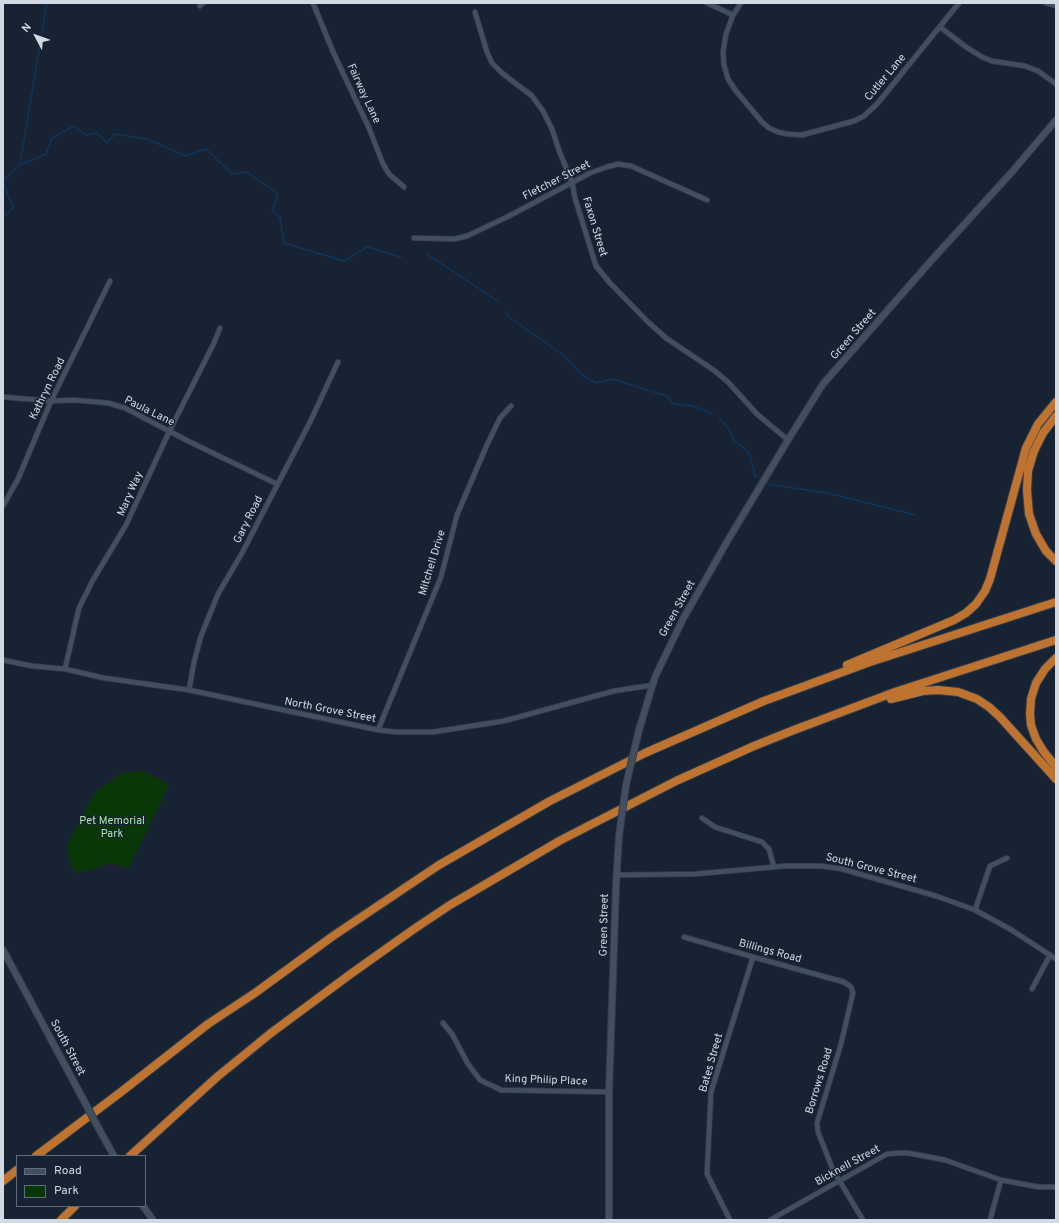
<!DOCTYPE html>
<style>
body{margin:0}
#map{position:relative;width:1059px;height:1223px;overflow:hidden;background:#172333;font-family:Overpass,sans-serif}
canvas{display:block}
.frame{position:absolute;inset:0;border:4px solid #d1d9e3;pointer-events:none}
.legend{position:absolute;left:16px;top:1155px;width:130px;height:52px;box-sizing:border-box;background:#172333;border:1px solid #616c79;margin:0;padding:5px 7px;list-style:none;font-size:12px;color:#d1d9e3}
.legend li{display:flex;align-items:center;gap:8px;height:20px}
.legend b{width:20px;border:1px solid #616c79}
.north{position:absolute;left:16px;top:16px;width:40px;height:40px;-webkit-text-stroke:3px #172333;paint-order:stroke;rotate:311deg;font-size:11px;font-weight:700;line-height:16px;text-align:center;color:#d1d9e3}
.north::after{content:'';display:block;margin:auto;width:14px;height:18px;background:#d1d9e3;clip-path:polygon(50% 0,100% 100%,50% 72%,0 100%)}
</style>
<div id="map">
<canvas width="1059" height="1223"></canvas>
<div class="frame"></div>
<ul class="legend">
<li><b style="height:5px;background:#424f61"></b>Road</li>
<li><b style="height:11px;background:#093708"></b>Park</li>
</ul>
<div class="north">N</div>
</div>
<script>
const g = document.querySelector('canvas').getContext('2d');
g.lineJoin = 'round';
function fill(path, color) { g.fillStyle = color; g.fill(path, 'evenodd'); }
const shape = rows => new Path2D(rows.map(r => 'M' + r).join(''));
function strokePath(path, color, width, dash) { g.strokeStyle = color; g.lineWidth = width; g.lineCap = dash ? 'butt' : 'round'; g.setLineDash(dash || []); g.stroke(path); }
function label(font, color, halo, rows, align = 'center') {
  g.font = font + ' Overpass,sans-serif'; g.lineWidth = 3; g.setLineDash([]); g.textBaseline = 'middle'; g.strokeStyle = halo; g.fillStyle = color; for (const [text, x, y, turn = 0] of rows) {
    g.save(); g.translate(x, y); g.rotate((+turn || 0) * Math.PI / 180); g.textAlign = isNaN(turn) ? turn : align; if (halo) g.strokeText(text, 0, 0); g.fillText(text, 0, 0); g.restore();
  }
}
fill(shape([
 [143,771,169,785,129,868,109,863,95,869,74,873,66,847,95,792,122,773]
]), '#093708');
strokePath(shape([
 [20,165,46,154,52,138,74,126,86,135,97,133,107,143,115,134,147,139,186,156,206,149,232,174,247,172,278,194,272,211,280,217,284,243,344,261,367,247,401,257],
 [3,180,20,165,47,3],
 [3,181,13,208,3,217],
 [427,254,499,302],
 [506,312,509,317,563,355,582,375,596,383,612,379,667,396,673,404,692,406,712,413],
 [719,418,729,429,733,440,742,446,750,455,755,476,758,476],
 [767,484,827,493,915,515]
]), '#0f355a', 1.5);
const street = shape([
 [313,3,334,54,369,128,383,164,389,174,404,187],
 [707,3,733,15],
 [741,3,733,15,726,34,723,52,724,65,728,79,736,91,762,122,769,128,778,132,787,134,802,135,854,121,864,116,877,104,959,3],
 [1046,3,1056,6],
 [200,6,203,3],
 [475,12,487,52,492,63,502,73,532,96,543,111,552,129,560,153,572,182,575,198,596,266,610,283,648,322,666,338,715,371,728,382,757,414,788,440],
 [940,27,966,47,982,57,992,61,1025,66,1038,71,1056,84],
 [414,238,454,239,467,236,509,216,590,173,607,167,618,164,631,166,707,200],
 [3,397,51,401,74,400,108,403,125,408,190,442,277,484],
 [3,506,18,479,51,401,110,281],
 [3,660,32,666,65,669,104,678,189,690,378,730,396,732,433,732,504,721,614,691,653,685],
 [65,669,79,608,93,580,126,525,169,432,214,343,220,328],
 [189,690,194,662,201,636,218,594,242,553,310,422,338,362],
 [378,730,441,577,457,515,486,447,500,418,511,406],
 [702,818,715,827,762,842,769,849,774,867],
 [616,875,695,874,785,866,821,866,842,869,936,896,975,910,1010,929,1056,959],
 [975,910,990,866,1007,858],
 [684,937,753,957,844,982,851,987,853,993,841,1044,817,1123,818,1132,833,1170,863,1220],
 [1032,989,1050,955],
 [443,1023,452,1034,468,1064,480,1080,501,1090,609,1092],
 [730,1220,707,1174,711,1092,753,957],
 [770,1220,887,1154,899,1153,908,1153,945,1160,1001,1180,1039,1187,1056,1187],
 [990,1220,1001,1180]
]);
const secondary = shape([
 [639,730,655,677,683,619,728,540,788,440,823,384,930,262,1011,173,1056,120],
 [3,950,83,1099],
 [99,1129,114,1156],
 [143,1206,153,1220],
 [609,1220,609,1092,616,886,619,836]
]);
const highway = shape([
 [1056,416,1043,433,1034,451,1028,471,1027,490,1029,514,1036,534,1046,551,1056,561],
 [1056,658,1045,669,1036,683,1031,699,1030,714,1031,725,1036,739,1044,752,1056,767],
 [847,665,954,620,966,613,976,604,985,591,990,579,1026,448,1038,424,1056,402],
 [891,699,923,691,938,690,958,692,977,699,989,707,1000,717,1056,779],
 [36,1156,121,1092,208,1024,255,993,333,936,439,865,550,801,645,753,764,701,870,662,1056,602],
 [130,1156,217,1077,271,1033,352,973,414,929,450,905,561,840,676,781,754,746,794,730,895,692,1056,640],
 [3,1181,17,1170],
 [61,1220,75,1206]
]);
strokePath(street, '#343d4a', 6);
strokePath(secondary, '#343d4a', 8);
strokePath(highway, '#343d4a', 10);
strokePath(street, '#424f61', 4.5);
strokePath(secondary, '#424f61', 6);
strokePath(highway, '#be7331', 8);
const secondaryBridge = shape([
 [619,836,626,785,639,730],
 [83,1099,99,1129]
]);
strokePath(secondaryBridge, '#343d4a', 8, []);
strokePath(secondaryBridge, '#424f61', 6);
label('11px', '#d1d9e3', '#172333', [
 ["Cutler Lane",886,78,-50],
 ["Fairway Lane",363,94,65],
 ["Fletcher Street",557,181,-27],
 ["Faxon Street",594,227,73],
 ["Green Street",854,335,-49],
 ["Kathryn Road",48,389,-64],
 ["Paula Lane",149,412,26],
 ["Mary Way",131,494,-66],
 ["Gary Road",249,520,-63],
 ["Mitchell Drive",433,563,-73],
 ["Green Street",678,609,-61],
 ["North Grove Street",330,711,11],
 ["South Grove Street",871,869,14],
 ["Green Street",605,925,-89],
 ["Billings Road",770,952,15],
 ["South Street",67,1048,62],
 ["Bates Street",712,1063,-74],
 ["King Philip Place",546,1081,2],
 ["Borrows Road",820,1081,-73],
 ["Bicknell Street",848,1166,-29]
]);
label('11px', '#a2eb9d', '#172333', [
 ["Pet Memorial",112,822],
 ["Park",112,835]
]);
</script>
